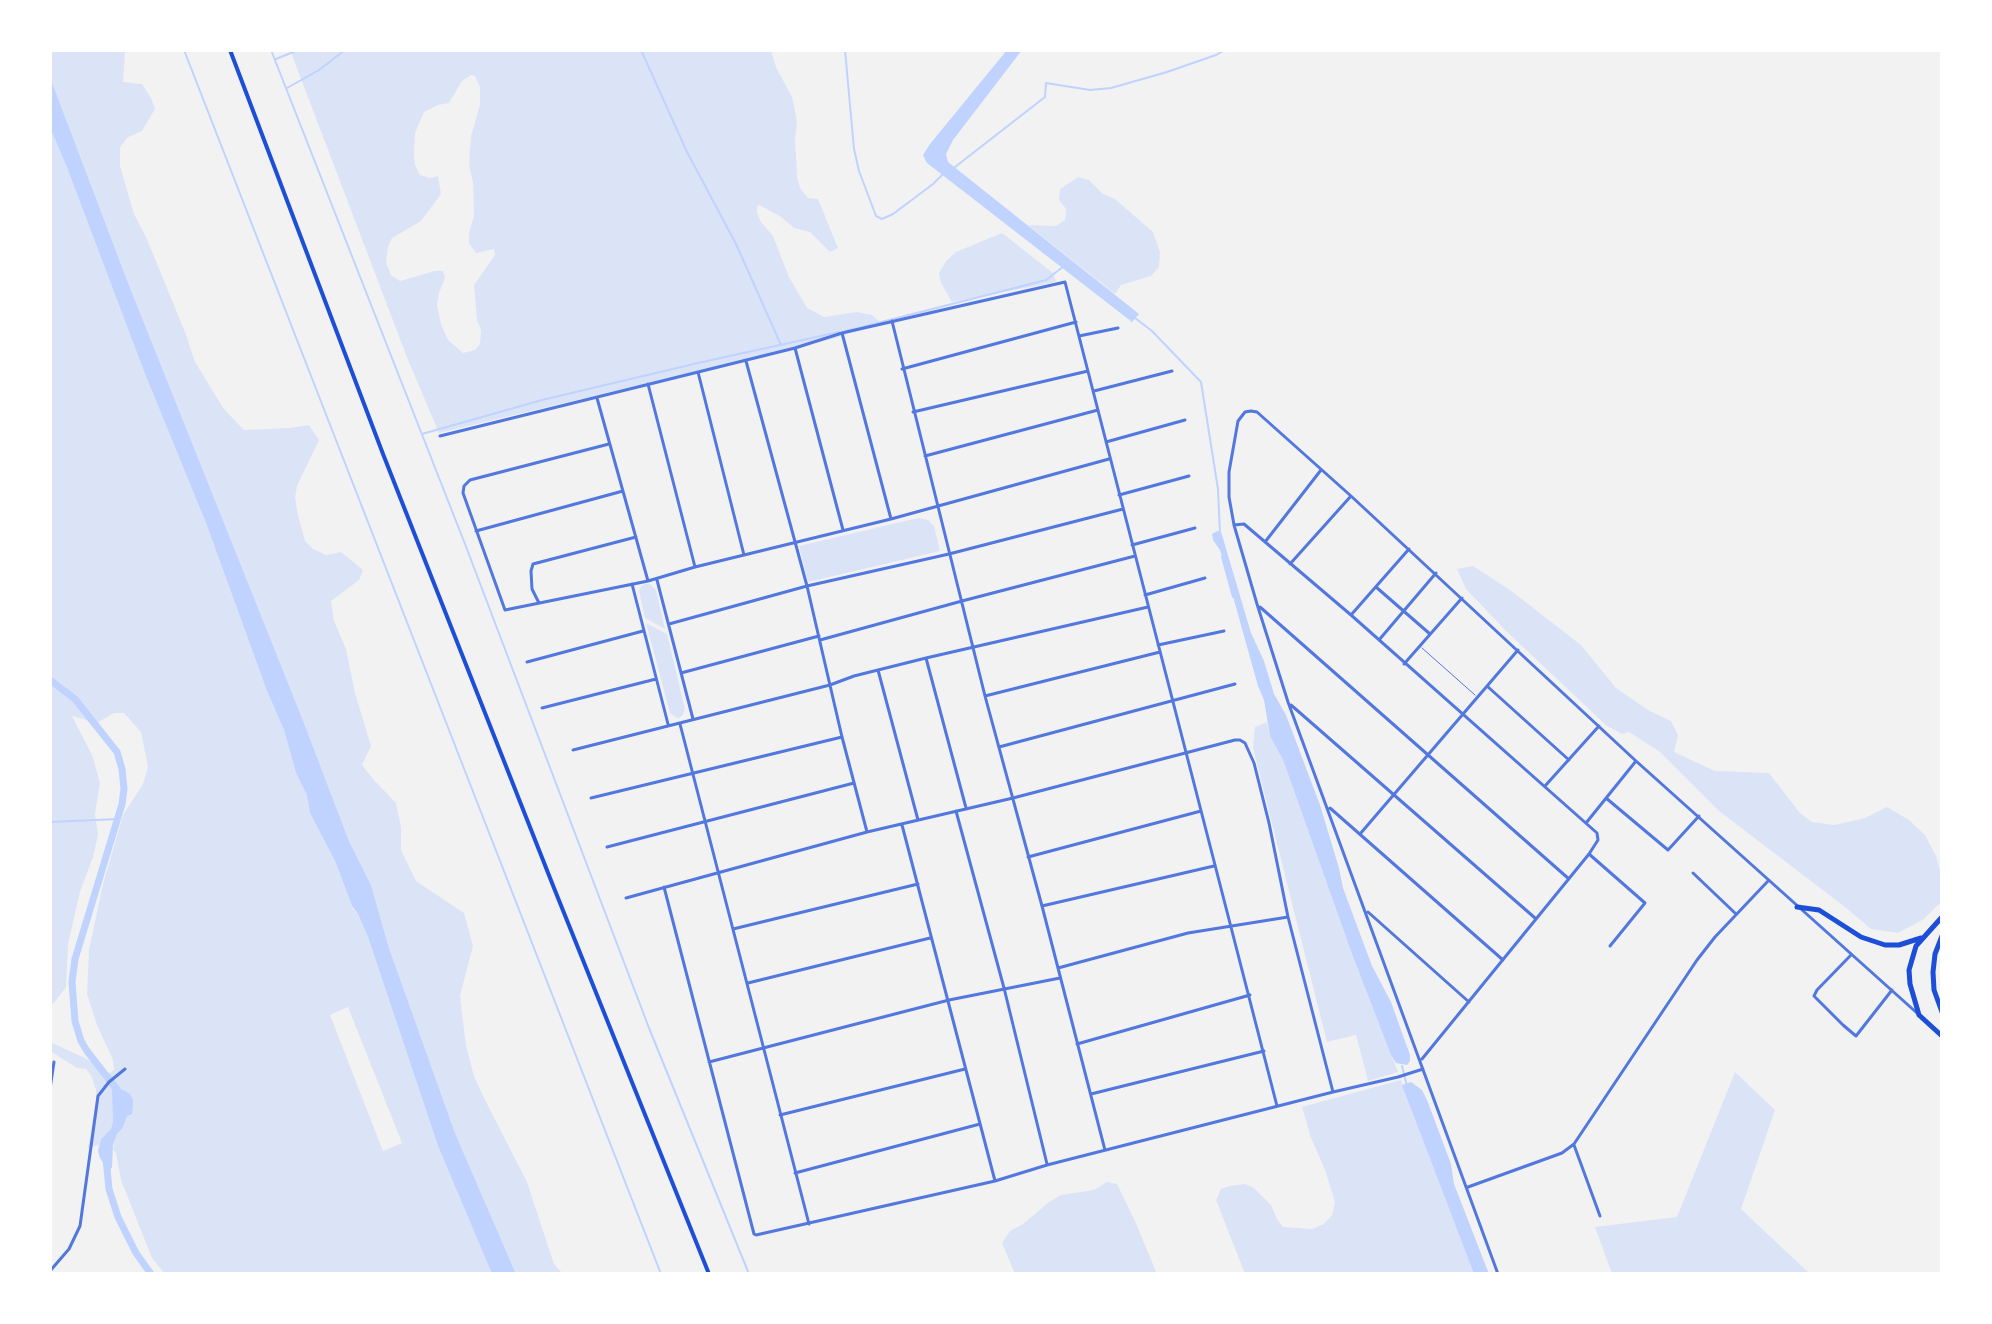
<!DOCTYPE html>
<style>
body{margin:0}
#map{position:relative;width:1992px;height:1324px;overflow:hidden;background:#f2f2f2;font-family:"PT Sans Narrow",sans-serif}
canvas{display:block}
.frame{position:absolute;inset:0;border:52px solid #fff;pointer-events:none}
</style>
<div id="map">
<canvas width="1992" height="1324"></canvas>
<div class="frame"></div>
</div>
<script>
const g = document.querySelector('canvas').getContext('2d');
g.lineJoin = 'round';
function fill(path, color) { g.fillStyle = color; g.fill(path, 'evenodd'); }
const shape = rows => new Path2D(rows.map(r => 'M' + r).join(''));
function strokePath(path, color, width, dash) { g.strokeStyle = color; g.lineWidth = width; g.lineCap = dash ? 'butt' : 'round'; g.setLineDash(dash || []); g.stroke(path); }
fill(shape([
 [50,50,125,50,123,82,142,84,151,98,155,109,142,131,128,137,120,147,120,166,134,214,146,237,185,332,195,362,224,409,244,430,289,428,309,425,319,440,297,486,295,498,298,515,305,541,313,549,326,555,341,552,363,570,359,580,331,601,334,621,346,649,355,693,371,746,362,765,373,779,396,803,401,827,401,850,416,881,464,913,473,946,460,996,466,1046,474,1076,483,1096,527,1182,554,1264,563,1274,516,1274,455,1133,389,948,371,885,349,841,302,718,130,288,50,77],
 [290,50,771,50,776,67,792,97,794,105,797,123,795,139,797,176,800,188,808,198,818,199,838,248,830,252,810,232,794,228,780,216,759,205,757,206,757,213,761,222,773,236,789,277,807,308,824,317,857,312,872,315,881,323,832,339,439,433,408,360],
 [471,75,475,76,480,87,480,105,471,136,469,165,473,183,474,216,469,233,469,243,476,253,494,249,495,255,474,285,477,320,481,330,480,344,475,350,463,353,448,340,441,324,437,305,439,293,445,278,443,271,435,271,400,281,391,275,386,262,388,247,392,238,421,221,441,194,438,176,430,178,420,175,415,165,414,154,415,133,424,112,438,105,449,103,462,81],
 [50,128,66,165,145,374,206,523,267,691,284,730,296,773,308,795,310,813,335,861,353,909,358,914,368,937,438,1146,492,1274,165,1274,152,1258,121,1180,116,1153,113,1150,124,1090,115,1085,113,1121,111,1129,101,1139,99,1145,88,1148,96,1102,96,1090,92,1077,86,1069,77,1068,50,1051,50,1042,83,1057,107,1072,111,1073,114,1069,113,1060,97,1025,87,994,89,950,103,884,123,815,143,784,148,767,141,732,124,713,114,713,97,723,72,716,92,755,100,783,95,814,98,834,94,854,80,892,68,944,66,987,53,1004,50,1004],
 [348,1007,402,1143,383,1151,330,1015],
 [1078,177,1089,180,1103,194,1115,199,1153,232,1160,252,1159,267,1151,276,1121,285,1115,294,1028,225,1056,226,1065,220,1066,209,1059,200,1060,189],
 [1002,233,1053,273,1056,282,952,302,941,283,939,273,946,261,956,252],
 [918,518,928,520,934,526,940,551,808,582,799,546],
 [1473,566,1510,590,1581,645,1616,688,1648,710,1671,721,1678,735,1674,752,1715,771,1769,773,1800,813,1812,822,1834,825,1865,818,1887,807,1909,820,1925,835,1936,856,1942,878,1942,901,1924,919,1898,933,1871,929,1845,907,1719,811,1660,752,1629,732,1622,734,1607,726,1506,631,1466,589,1457,569],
 [645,584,650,584,656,590,665,629,645,618,639,591,641,586],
 [646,623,667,634,685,709,683,715,679,718,675,717,670,713],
 [1267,722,1270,736,1283,760,1352,954,1398,1072,1368,1081,1356,1035,1327,1042,1253,748,1255,727],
 [1735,1072,1775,1110,1741,1209,1810,1274,1612,1274,1595,1227,1677,1217],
 [1401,1080,1474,1274,1245,1274,1216,1200,1221,1189,1229,1186,1245,1184,1254,1188,1271,1205,1277,1219,1283,1227,1312,1229,1324,1224,1332,1215,1335,1202,1325,1170,1311,1138,1302,1107],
 [1107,1182,1117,1184,1135,1221,1157,1274,1015,1274,1002,1243,1010,1231,1023,1224,1049,1202,1061,1195,1094,1190]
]), '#dbe4f7');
fill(shape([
 [1007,50,1022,50,953,140,946,154,948,162,1139,314,1132,322,927,163,923,155,930,144],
 [50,77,130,288,302,718,349,841,371,885,389,948,455,1133,516,1274,492,1274,438,1146,368,937,358,914,352,906,335,861,310,813,307,795,296,773,284,730,267,691,206,523,145,374,66,165,50,128],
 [1217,531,1221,532,1222,535,1251,633,1264,661,1274,694,1286,715,1320,805,1339,868,1343,888,1372,966,1391,1002,1410,1055,1410,1061,1407,1065,1396,1063,1391,1055,1352,954,1283,760,1270,736,1264,700,1258,686,1220,550,1213,540,1212,534],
 [1411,1082,1422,1090,1427,1100,1451,1164,1454,1184,1489,1274,1474,1274,1402,1085],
 [115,1085,130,1094,133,1100,133,1107,132,1114,127,1116,123,1127,117,1134,113,1145,112,1167,109,1172,100,1158,98,1151,101,1139,111,1129,113,1121,112,1091]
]), '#bfd3fe');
strokePath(shape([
 [184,50,661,1274],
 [271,50,465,544,649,1028,749,1274],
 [641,50,687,152,736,244,781,345],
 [845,50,854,149,859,171,876,216,882,219,893,214,933,184,944,173],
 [276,59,298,50],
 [287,88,319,70,345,50],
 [955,167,1045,97,1046,83,1090,90,1111,88,1167,72,1216,55,1225,50],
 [1135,318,1152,331,1201,382,1218,489,1220,534],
 [846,331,1046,280,1064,266],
 [422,434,542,400,698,363,839,332],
 [1222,557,1233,597],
 [50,822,118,819],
 [1402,1066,1407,1086]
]), '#bfd3fe', 2);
strokePath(shape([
 [50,680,75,699,117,752,122,769,124,789,122,804,75,959,72,982,75,1021,81,1041,87,1051,118,1091],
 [106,1159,109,1189,118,1217,136,1253,151,1274]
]), '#bfd3fe', 7);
strokePath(shape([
 [1422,648,1475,695]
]), '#5277de', 1);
strokePath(shape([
 [892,321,985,696,1042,906,1105,1150],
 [842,333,891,519],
 [1079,336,1118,328],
 [795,348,843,530],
 [746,361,807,586,842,737,867,832],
 [902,369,1076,322],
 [698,372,744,555],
 [648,384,695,567],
 [1094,391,1172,371],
 [597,398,648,581],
 [913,412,1088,371],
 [440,436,795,348,842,333,1065,282,1277,1106],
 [1106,442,1185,420],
 [609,444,470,480,464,486,463,493,505,610,648,581,695,567,891,519,1109,459],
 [925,456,1098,410],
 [1119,495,1189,476],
 [1234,525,1244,524,1351,615,1597,833,1598,840,1589,854,1422,1059],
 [476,531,623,491],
 [1265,542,1321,470],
 [1132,545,1195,528],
 [1290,564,1351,496],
 [657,580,693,719],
 [632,584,668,724],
 [1376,587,1430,634],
 [1145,595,1205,578],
 [539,603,532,589,531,571,533,564,636,537],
 [1260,607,1569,879],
 [1351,615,1409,549],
 [669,624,807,586,949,554,1123,509],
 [820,640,962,601,1135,556],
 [1379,640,1436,573],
 [1158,645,1224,631],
 [926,658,966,808],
 [527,662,643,631],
 [1404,664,1462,598],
 [878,670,918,820],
 [681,673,819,636],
 [1487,686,1569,760],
 [985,696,1160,652],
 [1291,705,1535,918],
 [542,708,656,679],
 [680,724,809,1224],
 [999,747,1235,684],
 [573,750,830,685,854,676,926,658,1148,607],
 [1545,786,1599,726],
 [591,798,842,737],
 [1606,798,1668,850,1699,816],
 [1330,808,1503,960],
 [956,811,1004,988,1047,1164],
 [1586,823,1636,761],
 [902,825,995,1181],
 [1360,834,1518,650],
 [607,847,854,783],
 [1589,854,1645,903,1610,946],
 [1028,857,1201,811],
 [1693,873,1736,914],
 [664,887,754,1234,756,1235,995,1181,1047,1165,1333,1092,1398,1077,1423,1069],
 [626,898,867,832,1013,798,1235,740,1240,740,1245,743,1254,763,1269,823,1288,917,1333,1092],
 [1042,906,1214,866],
 [1368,912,1469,1002],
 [733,929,918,884],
 [1851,955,1817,990,1814,996,1843,1025,1856,1036,1892,990],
 [1058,968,1188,933,1288,917],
 [748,983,930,938],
 [1077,1044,1250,995],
 [709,1062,949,1000,1060,978],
 [50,1089,54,1062],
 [1091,1094,1264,1051],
 [780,1115,965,1069],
 [1574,1145,1600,1216],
 [795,1173,980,1124],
 [1468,1187,1562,1153,1574,1144,1697,960,1715,937,1769,880],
 [50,1271,69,1249,80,1226,98,1096,109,1082,125,1069],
 [1498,1274,1288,702,1257,604,1234,525,1229,497,1229,472,1238,421,1245,412,1251,411,1257,412,1351,496,1636,761,1917,1013]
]), '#5277de', 3);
strokePath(shape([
 [230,50,383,454,554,888,709,1274]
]), '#1d4ed8', 4);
strokePath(shape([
 [1797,907,1819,910,1861,937,1885,945,1899,945,1921,938],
 [1942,917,1916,946,1909,970,1910,984,1919,1015,1942,1036],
 [1942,936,1935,954,1933,972,1934,990,1942,1012]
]), '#1d4ed8', 5);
</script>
